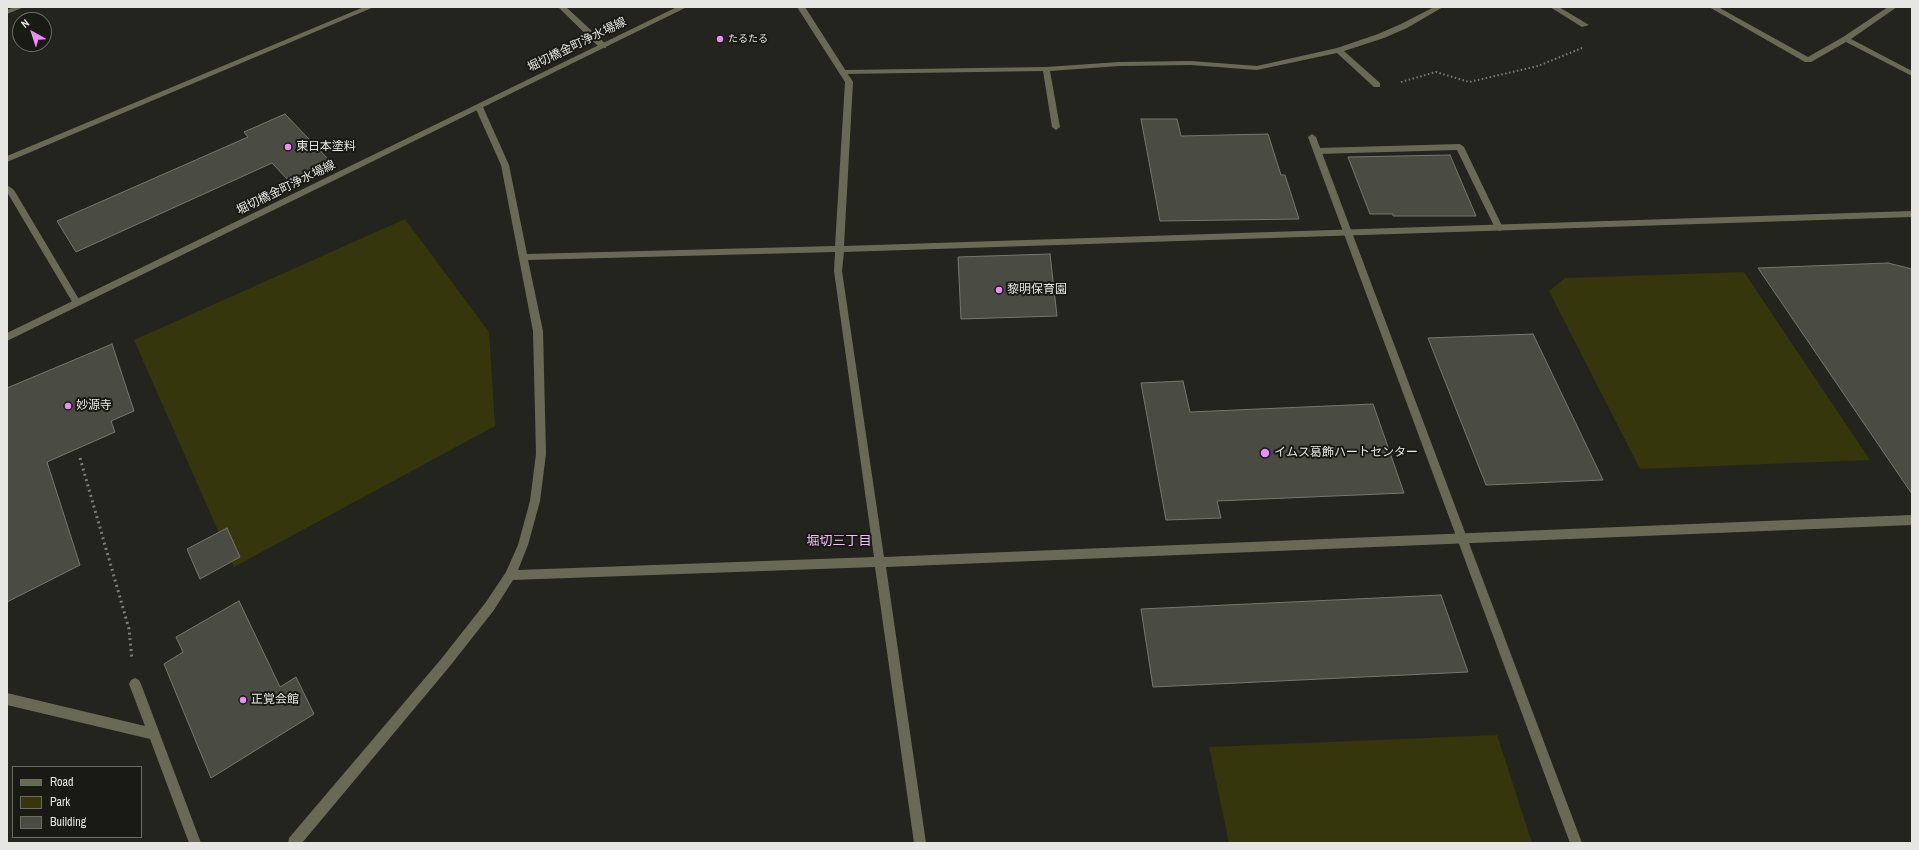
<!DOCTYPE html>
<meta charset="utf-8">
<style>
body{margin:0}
#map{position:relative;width:1919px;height:850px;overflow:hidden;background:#23241d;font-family:"Archivo Narrow",sans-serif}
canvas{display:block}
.frame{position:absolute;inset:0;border:8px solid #e6e6e2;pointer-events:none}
.legend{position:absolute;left:12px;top:766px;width:130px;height:72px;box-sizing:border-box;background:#1a1a14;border:1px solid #6c6c66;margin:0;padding:5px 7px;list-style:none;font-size:12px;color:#e6e6e2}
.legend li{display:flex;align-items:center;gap:8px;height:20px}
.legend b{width:20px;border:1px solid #6c6c66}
.north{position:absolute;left:12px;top:12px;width:40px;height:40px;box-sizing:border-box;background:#1a1a14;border:1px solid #6c6c66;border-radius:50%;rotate:321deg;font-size:11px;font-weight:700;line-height:16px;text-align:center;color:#e6e6e2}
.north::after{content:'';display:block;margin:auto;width:14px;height:18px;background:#ea8dfd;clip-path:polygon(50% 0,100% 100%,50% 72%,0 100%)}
</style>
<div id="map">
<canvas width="1919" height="850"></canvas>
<div class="frame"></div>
<ul class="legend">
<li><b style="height:5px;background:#696a56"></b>Road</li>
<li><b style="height:11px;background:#35360c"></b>Park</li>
<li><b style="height:11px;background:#4a4b43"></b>Building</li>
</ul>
<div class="north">N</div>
</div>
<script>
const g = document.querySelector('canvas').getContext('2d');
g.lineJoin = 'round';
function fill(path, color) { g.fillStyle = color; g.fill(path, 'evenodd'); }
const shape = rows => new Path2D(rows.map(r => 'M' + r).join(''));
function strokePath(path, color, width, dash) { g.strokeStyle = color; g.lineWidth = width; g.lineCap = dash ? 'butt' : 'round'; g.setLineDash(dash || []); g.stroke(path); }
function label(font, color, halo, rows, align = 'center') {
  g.font = font + ' "Archivo Narrow","Noto Sans JP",sans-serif'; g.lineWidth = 4; g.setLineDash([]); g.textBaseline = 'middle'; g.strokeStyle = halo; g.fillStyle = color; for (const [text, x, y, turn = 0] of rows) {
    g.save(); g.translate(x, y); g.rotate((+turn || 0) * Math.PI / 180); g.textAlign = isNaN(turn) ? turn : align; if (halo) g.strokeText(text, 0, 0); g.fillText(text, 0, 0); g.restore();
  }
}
fill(shape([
 [405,219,489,332,495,426,234,567,134,340],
 [1744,272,1870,460,1640,469,1549,291,1565,278],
 [1497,735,1532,843,1229,843,1209,747]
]), '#35360c');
const building = shape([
 [285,114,330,161,289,181,272,163,76,252,57,221,248,137,244,132,285,114],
 [1141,119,1177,119,1181,136,1268,134,1281,175,1285,175,1299,219,1160,221,1141,119],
 [1450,155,1476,216,1393,216,1393,214,1370,214,1348,157,1450,155],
 [1050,254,1057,316,961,319,958,257,1050,254],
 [1888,263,1912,269,1912,494,1758,268,1888,263],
 [1533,334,1603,480,1486,485,1428,338,1533,334],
 [112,344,134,411,111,421,115,432,47,462,80,565,7,602,7,388,112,344],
 [1183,381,1190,412,1373,404,1404,493,1217,501,1221,518,1166,520,1141,383,1183,381],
 [227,528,240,557,200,579,187,549,227,528],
 [1441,595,1468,672,1153,687,1141,609,1441,595],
 [239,601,280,687,296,677,314,714,211,778,164,664,183,652,176,637,239,601]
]);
fill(building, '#4a4b43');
strokePath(building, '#76776e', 1);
strokePath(shape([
 [1401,82,1436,72,1469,82,1538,66,1582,48]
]), '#7c7d77', 2, [1.5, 2.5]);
strokePath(shape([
 [80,458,129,629,132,659]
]), '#7c7d77', 3, [2, 3.5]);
fill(shape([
 [1434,7,1443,7,1407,28,1384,38,1344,51,1380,83,1380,87,1374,87,1337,53,1257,70,1191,65,1119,66,1050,71,1060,127,1056,130,1052,127,1043,71,843,74,839,72,843,70,1046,67,1119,62,1191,61,1257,66,1337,48,1378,34,1401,24,1434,7],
 [1550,7,1559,7,1589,25,1582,27,1550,7],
 [1709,7,1718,7,1808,57,1843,37,1888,7,1897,7,1851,39,1912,71,1912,76,1846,42,1811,62,1805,62,1709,7],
 [1460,144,1464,147,1503,228,1502,230,1499,231,1495,228,1457,150,1317,154,1313,151,1317,148,1460,144],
 [135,678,139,680,141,684,201,843,189,843,150,739,7,705,7,693,145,726,129,684,131,680,135,678]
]), '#696a56');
fill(shape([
 [14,7,24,7,7,14,7,10,14,7],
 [364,7,374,7,7,162,7,156,364,7],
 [558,7,566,7,606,44,606,48,600,48,558,7],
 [797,7,805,7,853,82,844,246,1912,211,1912,217,844,252,842,271,884,557,1912,515,1912,525,886,567,926,843,914,843,875,567,513,580,494,610,450,666,302,843,288,843,289,838,442,658,486,602,506,572,518,545,530,501,536,454,533,331,501,165,475,107,479,105,483,107,509,165,527,254,835,246,845,82,797,7],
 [835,252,834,271,874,557,518,570,528,545,540,501,546,454,543,331,528,260,835,252],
 [7,185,14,190,80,301,82,303,80,305,74,305,7,192,7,185]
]), '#696a56');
fill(shape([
 [677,7,687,7,7,341,7,333,677,7],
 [1312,134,1316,137,1582,843,1570,843,1308,137,1312,134]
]), '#696a56');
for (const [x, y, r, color] of [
 [720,39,4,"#ea8dfd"],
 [288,147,4,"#ea8dfd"],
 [999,290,4,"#ea8dfd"],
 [68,406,4,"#ea8dfd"],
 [1265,453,5,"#ea8dfd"],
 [243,700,4,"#ea8dfd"]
]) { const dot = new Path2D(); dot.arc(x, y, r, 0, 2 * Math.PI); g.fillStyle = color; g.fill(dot); strokePath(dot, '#1a1a14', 1.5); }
label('10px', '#e6e6e2', '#1a1a14', [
 ["たるたる",728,39]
], 'left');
label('12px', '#e6e6e2', '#1a1a14', [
 ["堀切橋金町浄水場線",577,45,-26],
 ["堀切橋金町浄水場線",286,188,-26]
]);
label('12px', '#e6e6e2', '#1a1a14', [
 ["東日本塗料",296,147],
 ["黎明保育園",1007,290],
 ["妙源寺",76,406],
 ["イムス葛飾ハートセンター",1274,453],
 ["正覚会館",251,700]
], 'left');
label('13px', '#f3bffd', '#1a1a14', [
 ["堀切三丁目",839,542]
]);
</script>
